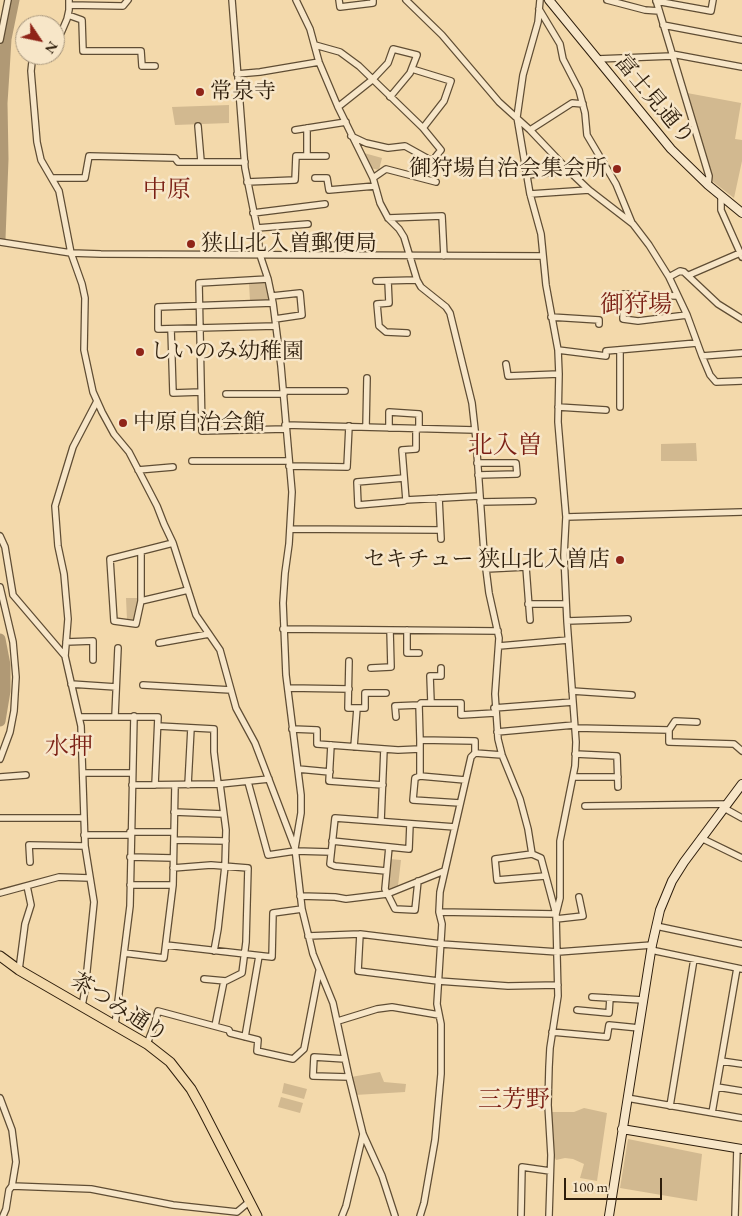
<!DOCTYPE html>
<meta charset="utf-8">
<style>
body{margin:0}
#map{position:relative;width:742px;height:1216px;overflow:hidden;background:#f3d9ab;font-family:"EB Garamond",serif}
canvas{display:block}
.north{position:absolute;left:15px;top:15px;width:50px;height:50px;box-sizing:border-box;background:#f7e6c8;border:1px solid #a7967d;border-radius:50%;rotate:124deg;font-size:14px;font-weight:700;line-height:20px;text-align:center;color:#2e1e0c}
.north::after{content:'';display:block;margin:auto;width:18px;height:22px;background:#8f2418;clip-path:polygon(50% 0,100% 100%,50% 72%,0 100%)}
.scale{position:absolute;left:564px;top:1178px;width:98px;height:22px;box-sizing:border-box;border:2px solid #2e1e0c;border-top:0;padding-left:6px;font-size:15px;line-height:18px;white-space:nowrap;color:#2e1e0c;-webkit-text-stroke:4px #f7e6c8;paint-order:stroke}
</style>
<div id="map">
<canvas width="742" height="1216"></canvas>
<div class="north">N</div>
<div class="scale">100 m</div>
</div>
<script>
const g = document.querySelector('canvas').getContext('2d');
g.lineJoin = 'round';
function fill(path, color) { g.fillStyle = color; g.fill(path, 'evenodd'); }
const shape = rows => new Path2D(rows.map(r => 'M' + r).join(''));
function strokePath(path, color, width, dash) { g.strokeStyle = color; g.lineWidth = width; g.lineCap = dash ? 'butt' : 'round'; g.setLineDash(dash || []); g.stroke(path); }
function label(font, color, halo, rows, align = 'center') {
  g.font = font + ' "EB Garamond","Noto Serif JP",serif'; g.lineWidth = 5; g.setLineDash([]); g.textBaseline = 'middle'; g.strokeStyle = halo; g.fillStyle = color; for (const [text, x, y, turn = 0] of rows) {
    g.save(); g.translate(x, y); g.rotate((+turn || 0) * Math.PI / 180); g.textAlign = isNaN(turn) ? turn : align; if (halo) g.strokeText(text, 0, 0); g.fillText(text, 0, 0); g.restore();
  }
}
fill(shape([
 [687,93,741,103,735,139,742,140,742,161,734,198,712,181],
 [229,105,229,123,175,125,172,107],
 [364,153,382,158,379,170,370,168],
 [266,282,270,298,268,301,250,301,249,283],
 [696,443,697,461,661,461,661,444],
 [126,598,139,598,134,620,132,621,127,620],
 [390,859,401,860,398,886,390,890,387,889],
 [380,1072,384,1082,406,1084,405,1092,355,1095,351,1077],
 [284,1083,307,1089,304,1099,282,1093],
 [281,1097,303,1103,300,1113,278,1107],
 [584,1108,607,1113,597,1181,580,1178,584,1164,573,1159,565,1158,556,1160,554,1156,552,1112,574,1112],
 [628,1139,702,1154,697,1201,620,1188]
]), '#d2b990');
strokePath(shape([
 [0,239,3,159,2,103,4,72,6,39,14,0],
 [0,639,5,665,5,691,0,721]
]), '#b09975', 11);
const street = shape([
 [232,0,245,168,257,228,260,255,268,279,273,303,281,366,292,492,289,544,285,573,283,603,286,675,301,795,301,813,295,848],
 [296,0,310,29,319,62,338,107,373,178,380,203,388,218,399,229,404,237,417,280,421,287,446,307,450,313,472,403,476,439,484,553,489,593,499,638,495,694,498,739,502,755,520,799,528,829,532,854,541,858,556,914,558,996,550,1048,549,1067,548,1105,551,1155,549,1216],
 [339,0,340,7,373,3,373,0],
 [406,0,442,35,499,102,530,130,569,171,589,190,633,224,649,245,669,277,687,315,702,356,742,353],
 [540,0,538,22,523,75,517,117,530,194,541,234,546,285,558,350,559,374,558,422,566,517,564,555,567,621,576,742,575,766,560,841,560,898,556,914],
 [607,0,645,10,659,11],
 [656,0,709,176,708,185],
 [656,1,711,11,713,0],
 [69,5,123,6,128,0],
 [539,9,560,44,563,59,579,90,585,113,587,135,616,184,632,223],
 [68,15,82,20,83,51,141,51,142,66,155,66],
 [663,25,742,40],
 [55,39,61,33,67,19,69,10,69,0],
 [0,40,8,0],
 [315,45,340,52,359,66,423,128,441,150,432,161,405,146,388,148,366,143,351,136],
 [672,54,742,67],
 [38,55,32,62,31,71,37,142,41,160,59,191,71,253,82,284,85,298,84,350,93,392,102,412,114,434,129,452,157,506,164,524,173,543,196,615,220,650,236,708,255,743,295,848,302,909,313,954,333,1003,349,1077,363,1134,382,1176,395,1216],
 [597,59,672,56],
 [412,69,451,81,444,101,423,128],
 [237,74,260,72,319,62],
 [338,107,372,80,388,63,393,49,417,55,410,73,390,97],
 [198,126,201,161],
 [295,130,346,122],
 [530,130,572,103,583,104],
 [307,156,307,128],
 [527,175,569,171],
 [52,178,85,178,89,156,175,158,178,162,245,162],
 [315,178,327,178,329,190,375,186],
 [373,178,386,169,436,182],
 [247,182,295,180,296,156,326,156],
 [530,194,589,190],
 [721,197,721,210,742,257],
 [253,213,325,204],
 [388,218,442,216,444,256],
 [257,228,308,224],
 [0,242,71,253,101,254,543,256],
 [689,275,740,253],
 [669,277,680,271,684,272,718,304,742,319],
 [268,279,199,283,202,431,286,429],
 [376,281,417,280],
 [388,281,389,303,377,304,379,326,386,332,407,333],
 [272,296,300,293,302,315,275,319],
 [677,296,624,294,623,319,638,321,687,315],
 [273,303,158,307,158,329,276,326],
 [551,317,599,320,599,324],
 [171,329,173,393,201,392],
 [558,350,606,356,606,351,697,343],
 [620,350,620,407],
 [702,356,710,375,716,382,742,381],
 [506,364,508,376,559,374],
 [284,391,345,391],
 [226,394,284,394],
 [558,407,606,410],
 [285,425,475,430],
 [366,427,367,378],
 [389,428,389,412,419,414,419,429],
 [192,461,288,461],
 [477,463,516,463,517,474,478,475],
 [289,466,347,467,349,426],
 [138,470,173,467],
 [404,478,357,482,358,505,404,501,406,500,479,496],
 [439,498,441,539],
 [406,500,402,450,416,449,416,429],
 [480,502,533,501],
 [566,517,742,512],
 [290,529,440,530],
 [0,536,5,547,13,595,65,656],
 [173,543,110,559,114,621,136,624,141,601,188,590],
 [141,552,141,601],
 [486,569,526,567,530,620],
 [0,587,13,642,16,677,14,711,10,732,0,759],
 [528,604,566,604],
 [567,621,628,619],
 [283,629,498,631],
 [407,630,407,653,419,653],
 [66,642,93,641,93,660],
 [159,643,209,634],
 [499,646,568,640],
 [349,661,348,708,365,708,365,693,386,693],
 [371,668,391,667,390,630],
 [71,684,116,687],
 [143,685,231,690],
 [288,688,349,689],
 [572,691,632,695],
 [431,702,430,676,441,676,441,668],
 [419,705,420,740],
 [494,708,573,702],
 [115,716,118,648],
 [79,717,158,717,155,785],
 [396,717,395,706,419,705,421,703,461,703,461,715,495,713],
 [697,722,675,721,669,730,669,742,734,744,742,751],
 [158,726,214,729,214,752,218,784],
 [575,728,669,730],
 [292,729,317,730,317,744,398,750,420,749],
 [497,732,574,725],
 [331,745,329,781,383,785],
 [354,747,357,708],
 [475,753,502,755],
 [575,754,617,756,618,787],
 [298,769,330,772],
 [83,773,132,773],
 [420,776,415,778,413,800,460,803],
 [0,777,26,775],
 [573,777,618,777],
 [248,782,268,855,295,851,331,852],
 [132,785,220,784,269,779],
 [188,785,191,728],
 [585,806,727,804],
 [724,808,742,818],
 [174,812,223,814],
 [0,818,84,818],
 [381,821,384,749],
 [130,832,174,832],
 [84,835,130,835],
 [701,838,742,858],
 [174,840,226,841],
 [332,841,409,849,410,824],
 [389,847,385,889,395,909,415,910,418,881],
 [532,854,495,859,497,880,545,876],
 [130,857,173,858],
 [30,862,29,845,85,846],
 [173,868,211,865,248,868,246,942,242,973,226,981,204,979],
 [386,871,335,866,330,864,335,818,455,827],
 [130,885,173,885],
 [0,893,59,877,90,878],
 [300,896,335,897,346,899,387,894,444,871],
 [439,912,556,914],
 [556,919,583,916,579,897],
 [656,926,742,944],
 [360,934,358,971,438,981,508,986,558,985],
 [308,936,360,934,441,944,558,952,652,945],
 [166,945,272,957,273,913,302,909],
 [651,950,742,969],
 [214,951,218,929,225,866,226,830,220,784],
 [124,953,164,958,173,885,175,785],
 [19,970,25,924,31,905,27,886],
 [592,997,643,1000],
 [82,1006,85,990,94,902,85,846,81,726,65,656,68,619,66,597,64,574,58,546,55,506,73,447,97,401],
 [577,1010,609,1013,610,998],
 [338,1021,377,1009,392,1007,439,1015],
 [115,1025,130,906,134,716],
 [215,1026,224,981],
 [552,1032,607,1037,609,1025,639,1028],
 [245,1037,259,956],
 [147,1044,154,1026,158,1011,229,1030,230,1033,258,1040,257,1051,293,1059,304,1049,319,971],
 [345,1059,314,1057,313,1076,349,1077],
 [721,1061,742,1064],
 [717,1087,742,1091],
 [0,1098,12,1130,16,1162,12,1186,9,1190,6,1209,3,1216],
 [627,1098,742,1118],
 [670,1106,694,959],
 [712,1113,737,968],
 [12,1186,91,1189,173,1205,237,1212,250,1201],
 [521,1215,522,1167,550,1171],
 [342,1216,346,1206,363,1134],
 [420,1216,424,1203,435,1140,441,1074,441,1024,437,1004,442,924,439,912,440,892,471,757,475,753,475,741,420,740,420,776,465,780],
 [735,1216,737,1148]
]);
const secondary = shape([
 [549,0,671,149,708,185,742,213],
 [622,1129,742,1149],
 [609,1216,652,945,660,910,672,881,684,862,742,784]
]);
const primary = shape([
 [0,956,19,970,147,1044,170,1062,191,1089,201,1107,257,1216]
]);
strokePath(street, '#5f4d34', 8);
strokePath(secondary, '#2e1e0c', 10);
strokePath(primary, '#2e1e0c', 11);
strokePath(street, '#f7e6c8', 5.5);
strokePath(secondary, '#f7e6c8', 8);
strokePath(primary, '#f3d9ab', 9);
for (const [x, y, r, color] of [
 [200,92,5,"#8f2418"],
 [617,169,5,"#8f2418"],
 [191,244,5,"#8f2418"],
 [140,352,5,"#8f2418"],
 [123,423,5,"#8f2418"],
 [620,560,5,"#8f2418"]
]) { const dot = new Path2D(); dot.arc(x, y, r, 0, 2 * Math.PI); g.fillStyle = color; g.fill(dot); strokePath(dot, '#f7e6c8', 2); }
label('22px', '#2e1e0c', '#f7e6c8', [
 ["常泉寺",210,92],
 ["御狩場自治会集会所",607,169,"right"],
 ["狭山北入曽郵便局",201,244],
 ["しいのみ幼稚園",150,352],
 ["中原自治会館",133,423],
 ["セキチュー 狭山北入曽店",610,560,"right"]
], 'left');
label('22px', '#2e1e0c', '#f7e6c8', [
 ["富士見通り",654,100,50],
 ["茶つみ通り",119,1008,32]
]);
label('24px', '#7a1f14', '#f7e6c8', [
 ["中原",167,190],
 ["御狩場",636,305],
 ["水押",69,747],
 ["三芳野",514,1100]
]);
label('25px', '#7a1f14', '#f7e6c8', [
 ["北入曽",505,446]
]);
</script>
